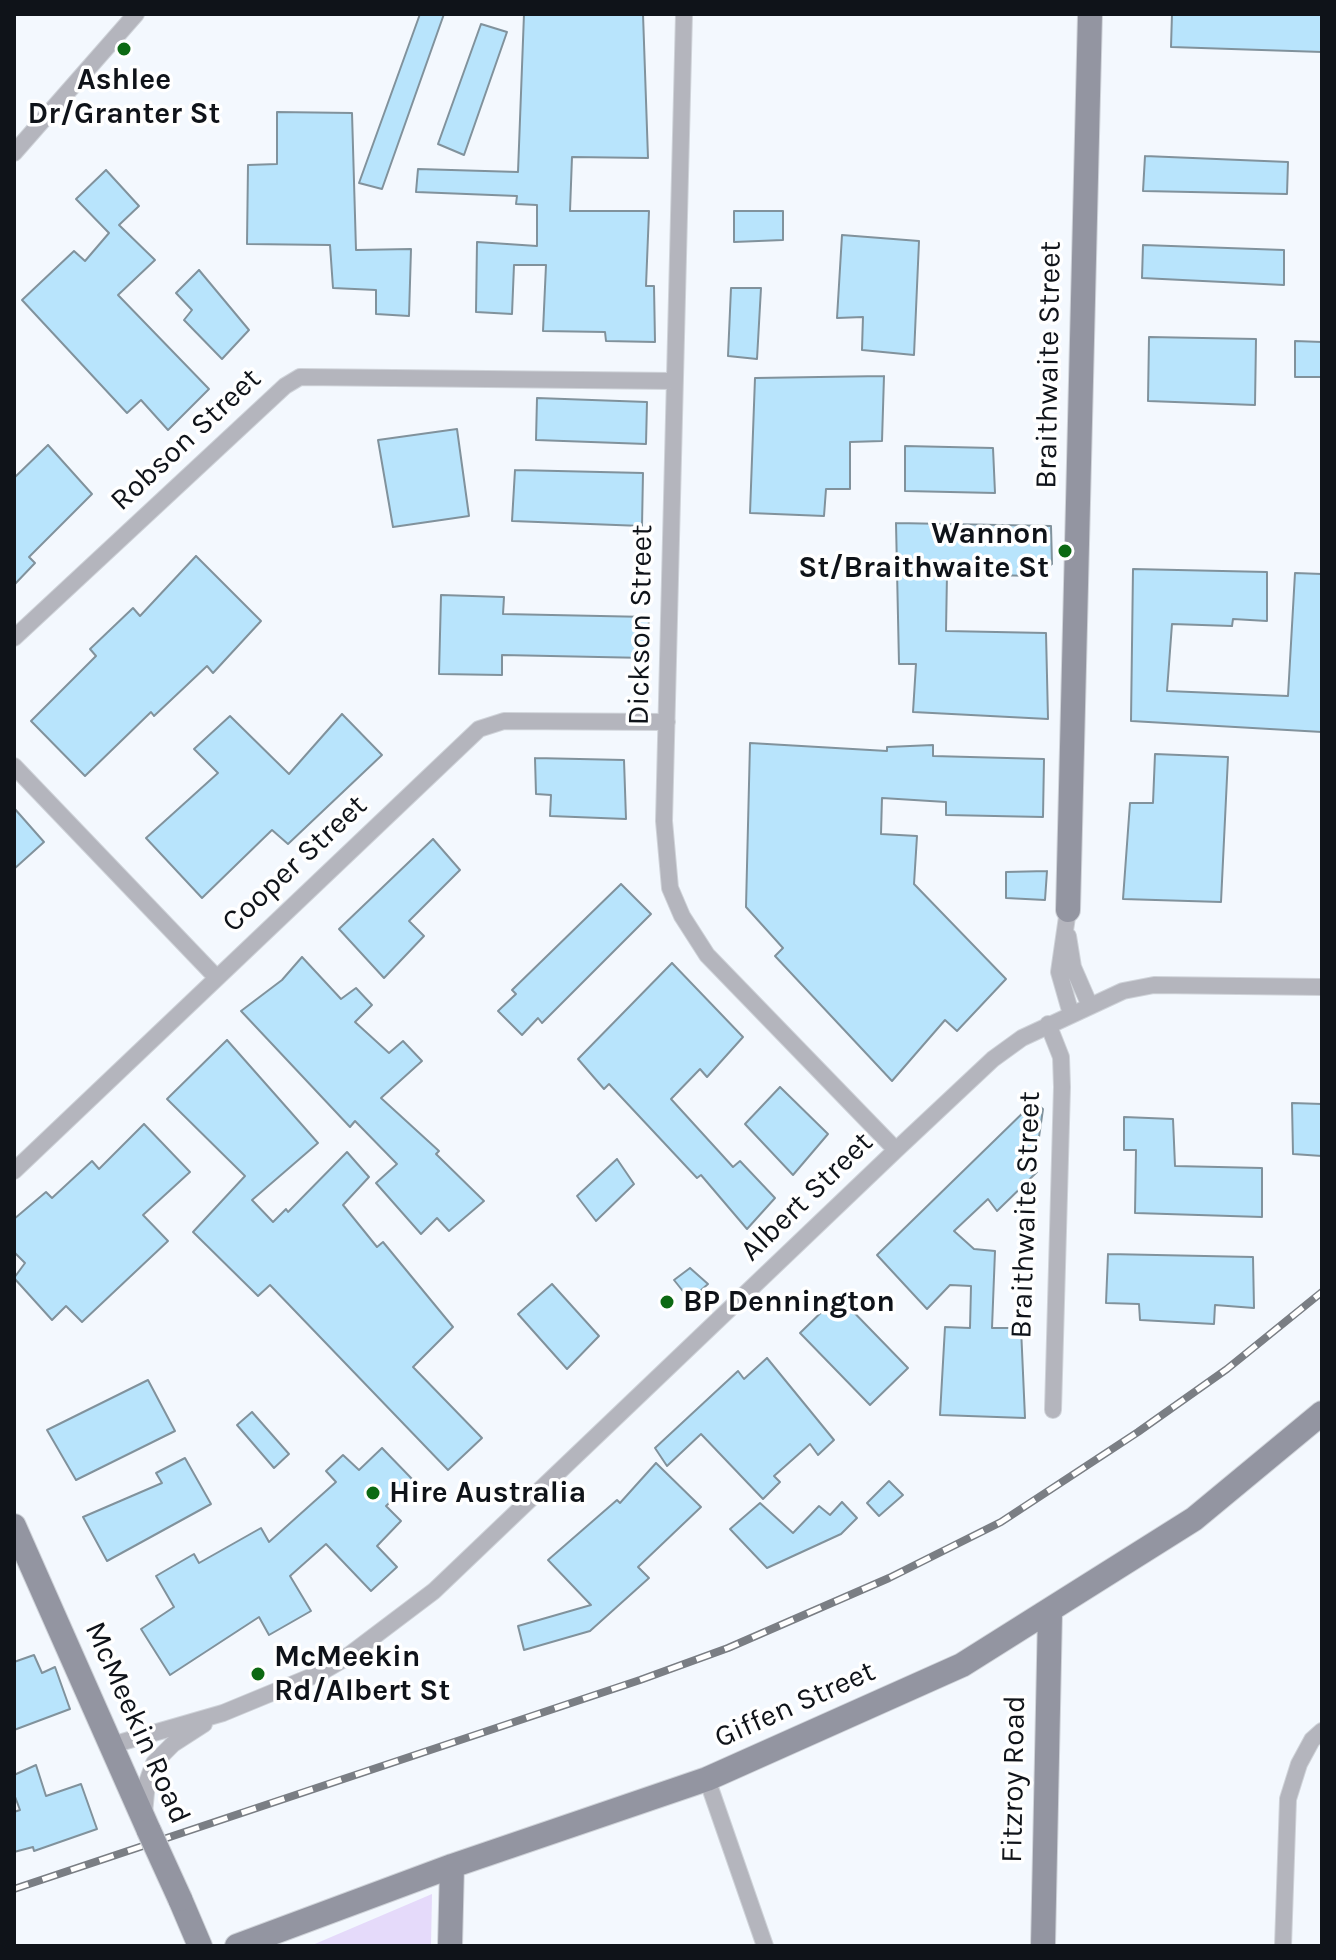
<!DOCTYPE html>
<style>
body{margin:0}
#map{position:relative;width:1336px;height:1960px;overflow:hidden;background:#f3f8fe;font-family:Karla,sans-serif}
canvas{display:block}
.frame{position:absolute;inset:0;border:16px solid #0f1319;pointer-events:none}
</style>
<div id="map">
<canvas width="1336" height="1960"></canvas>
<div class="frame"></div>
</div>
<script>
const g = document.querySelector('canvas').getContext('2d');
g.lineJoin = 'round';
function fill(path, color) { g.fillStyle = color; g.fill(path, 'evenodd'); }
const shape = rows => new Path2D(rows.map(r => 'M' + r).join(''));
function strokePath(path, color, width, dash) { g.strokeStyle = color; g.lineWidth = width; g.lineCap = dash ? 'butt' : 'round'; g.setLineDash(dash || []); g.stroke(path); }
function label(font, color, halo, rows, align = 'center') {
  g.font = font + ' Karla,sans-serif'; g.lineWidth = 7; g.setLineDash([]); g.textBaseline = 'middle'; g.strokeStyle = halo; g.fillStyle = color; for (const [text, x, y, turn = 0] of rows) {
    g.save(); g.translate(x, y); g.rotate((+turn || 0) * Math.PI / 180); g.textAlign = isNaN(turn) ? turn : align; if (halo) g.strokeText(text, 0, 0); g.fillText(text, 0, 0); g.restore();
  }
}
fill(shape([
 [432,1894,431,1946,310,1946]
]), '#e5dafa');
const building = shape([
 [420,14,444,14,382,189,359,183,420,14],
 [524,14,643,14,648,158,572,157,570,211,649,211,646,286,654,286,655,342,606,341,605,332,543,331,546,265,514,265,512,314,476,312,477,242,537,246,537,205,516,204,517,196,416,192,418,169,518,172,524,14],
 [1172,14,1322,14,1322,52,1171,47,1172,14],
 [481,24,507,32,464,155,438,144,481,24],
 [277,112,352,113,356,250,411,249,409,316,376,314,376,290,333,288,330,245,247,244,248,165,277,164,277,112],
 [1145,156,1288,162,1287,194,1143,191,1145,156],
 [106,170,139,206,119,225,155,260,118,295,209,389,168,430,141,400,127,413,22,300,74,251,85,261,109,233,76,199,106,170],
 [734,211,783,211,783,240,734,242,734,211],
 [842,235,919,241,914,355,862,350,863,317,837,318,842,235],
 [1143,245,1284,250,1284,285,1142,278,1143,245],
 [199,270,249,330,222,359,184,320,192,310,176,293,199,270],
 [731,288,761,288,757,359,728,356,731,288],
 [1149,337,1256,339,1255,405,1148,401,1149,337],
 [1295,341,1322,342,1322,377,1295,377,1295,341],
 [884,376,882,441,850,442,850,489,826,489,824,516,750,513,755,378,884,376],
 [537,398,647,402,646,444,536,440,537,398],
 [457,429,469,516,393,527,378,440,457,429],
 [48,445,92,494,29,557,35,563,14,585,14,478,48,445],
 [905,446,993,448,995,493,905,491,905,446],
 [515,470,643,473,642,526,512,521,515,470],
 [896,523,1051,526,1052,564,1034,576,947,574,946,631,1046,633,1048,719,913,712,916,664,899,664,896,523],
 [196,556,261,621,213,673,207,666,154,716,151,712,85,776,31,721,96,656,90,649,133,608,140,616,196,556],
 [1133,569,1267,572,1267,621,1233,619,1232,626,1172,624,1167,691,1288,696,1295,573,1322,574,1322,732,1131,721,1133,569],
 [441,595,504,597,503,614,649,617,647,658,502,655,502,675,439,674,441,595],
 [342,714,382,755,288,844,272,830,202,898,146,838,218,773,194,749,230,716,289,774,342,714],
 [750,743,887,751,887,747,933,745,933,756,1044,759,1043,817,946,815,946,802,882,798,881,834,917,836,914,884,1006,979,957,1031,945,1020,892,1081,775,956,783,948,746,907,750,743],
 [1155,754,1228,757,1221,902,1123,899,1130,803,1153,803,1155,754],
 [535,758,624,760,626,819,550,816,551,795,536,794,535,758],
 [14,808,44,842,14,869,14,808],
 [433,839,460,870,409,921,424,936,384,978,339,929,433,839],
 [1047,871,1045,900,1006,898,1006,872,1047,871],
 [621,884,651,914,542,1023,538,1018,522,1035,498,1011,516,994,512,990,621,884],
 [302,957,341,999,356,988,372,1005,355,1022,389,1053,403,1041,422,1061,381,1098,439,1151,436,1154,484,1201,449,1231,437,1218,421,1234,376,1183,397,1164,355,1121,350,1127,241,1011,282,980,302,957],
 [672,963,743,1037,707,1077,700,1069,671,1099,733,1167,740,1161,775,1198,747,1229,701,1175,697,1178,609,1084,604,1089,578,1059,672,963],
 [227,1040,318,1143,252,1200,273,1222,286,1209,288,1212,347,1152,369,1177,343,1205,377,1247,383,1242,453,1327,413,1367,482,1438,448,1470,270,1285,258,1296,193,1232,245,1176,167,1099,227,1040],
 [780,1087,828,1134,793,1175,745,1124,780,1087],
 [1034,1102,1043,1109,1038,1144,1024,1157,1037,1172,997,1211,988,1199,954,1231,974,1249,995,1251,992,1328,1021,1328,1025,1418,940,1415,945,1327,970,1328,971,1286,950,1285,927,1309,877,1255,1034,1102],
 [1292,1103,1322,1104,1322,1156,1293,1154,1292,1103],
 [1124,1117,1173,1119,1175,1166,1262,1168,1262,1217,1135,1213,1136,1150,1124,1150,1124,1117],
 [144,1124,190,1172,143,1215,168,1241,82,1322,66,1306,52,1320,14,1278,25,1263,14,1252,14,1219,46,1192,52,1198,92,1161,99,1169,144,1124],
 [617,1159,634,1184,596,1221,577,1196,617,1159],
 [1108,1254,1253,1257,1254,1308,1215,1305,1214,1324,1140,1320,1139,1304,1106,1303,1108,1254],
 [690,1268,708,1284,690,1300,674,1280,690,1268],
 [552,1284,599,1336,567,1369,518,1314,552,1284],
 [838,1296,908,1368,870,1405,800,1333,838,1296],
 [767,1358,834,1440,818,1455,810,1444,774,1476,780,1482,763,1499,701,1434,667,1466,655,1448,738,1371,744,1379,767,1358],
 [148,1380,175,1431,76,1480,47,1430,148,1380],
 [252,1412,289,1454,274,1468,237,1425,252,1412],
 [382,1448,413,1480,386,1506,401,1521,377,1546,397,1567,371,1591,326,1544,290,1576,311,1611,269,1635,259,1617,170,1675,141,1629,174,1607,156,1576,194,1554,199,1563,261,1528,269,1542,336,1482,326,1471,343,1455,359,1470,382,1448],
 [185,1458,211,1504,107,1561,83,1517,162,1483,156,1473,185,1458],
 [656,1463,701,1507,638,1567,649,1578,590,1631,524,1650,518,1626,591,1605,548,1560,617,1500,620,1503,656,1463],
 [889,1481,903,1495,879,1516,867,1503,889,1481],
 [842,1502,857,1518,841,1534,767,1568,730,1529,760,1503,793,1533,819,1506,830,1515,842,1502],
 [34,1655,42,1673,55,1667,70,1709,14,1730,14,1662,34,1655],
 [36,1765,46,1796,81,1784,97,1829,34,1851,33,1847,14,1852,14,1812,20,1810,14,1794,14,1775,36,1765]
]);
fill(building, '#b8e4fc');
strokePath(building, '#81929c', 2);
const street = shape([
 [684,14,664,821,670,888,682,916,707,955,896,1150],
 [14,153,136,14],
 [14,638,285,386,300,377,674,381],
 [14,766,216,977],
 [1068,910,1059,972,1071,1014],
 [1068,936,1073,967,1090,1006],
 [1048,1024,1061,1057,1062,1087,1053,1410],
 [14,1171,479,729,504,721,667,722],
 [112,1745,223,1713,320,1673,344,1659,434,1591,896,1150,993,1059,1022,1038,1123,991,1154,985,1322,987],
 [707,1779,765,1946],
 [144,1814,147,1782,154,1763,173,1744,204,1724],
 [1283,1946,1288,1799,1299,1764,1312,1740,1322,1731]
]);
const secondary = shape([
 [1068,910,1090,14],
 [14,1526,149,1831],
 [180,1899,200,1946],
 [237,1946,452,1866,707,1779,962,1665,1194,1519,1322,1413],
 [450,1946,452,1866],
 [1043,1946,1050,1613]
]);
strokePath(street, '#cfd3d9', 18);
strokePath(secondary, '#cfd3d9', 26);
strokePath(street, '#b4b5bd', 16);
strokePath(secondary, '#9395a1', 24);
const rail = shape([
 [14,1889,640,1680,728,1648,889,1578,1001,1522,1138,1432,1227,1369,1322,1292]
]);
strokePath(rail, '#7a7e84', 8);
strokePath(rail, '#fff', 5, [15]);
const secondaryBridge = shape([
 [149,1831,180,1899]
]);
strokePath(secondaryBridge, '#cfd3d9', 26, []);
strokePath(secondaryBridge, '#9395a1', 24);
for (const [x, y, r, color] of [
 [124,49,8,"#0c6913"],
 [1065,551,8,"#0c6913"],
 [667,1302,8,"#0c6913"],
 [373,1493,8,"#0c6913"],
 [258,1674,8,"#0c6913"]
]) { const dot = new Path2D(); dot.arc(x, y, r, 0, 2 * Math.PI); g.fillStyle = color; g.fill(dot); strokePath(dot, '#fff', 3); }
label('bold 30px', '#0f1319', '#fff', [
 ["Ashlee",124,80,"center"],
 ["Dr/Granter St",124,114,"center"],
 ["Wannon",1049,534,"right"],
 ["St/Braithwaite St",1049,568,"right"],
 ["BP Dennington",683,1302],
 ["Hire Australia",389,1493],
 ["McMeekin",274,1657],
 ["Rd/Albert St",274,1691]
], 'left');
label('30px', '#0f1319', '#fff', [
 ["Braithwaite Street",1049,365,-89],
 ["Robson Street",186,440,-43],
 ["Dickson Street",641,625,-89],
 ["Cooper Street",295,864,-43],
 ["Albert Street",807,1197,-44],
 ["Braithwaite Street",1026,1215,-88],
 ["Giffen Street",795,1705,-24],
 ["McMeekin Road",137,1723,66],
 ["Fitzroy Road",1014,1779,-89]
]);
</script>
